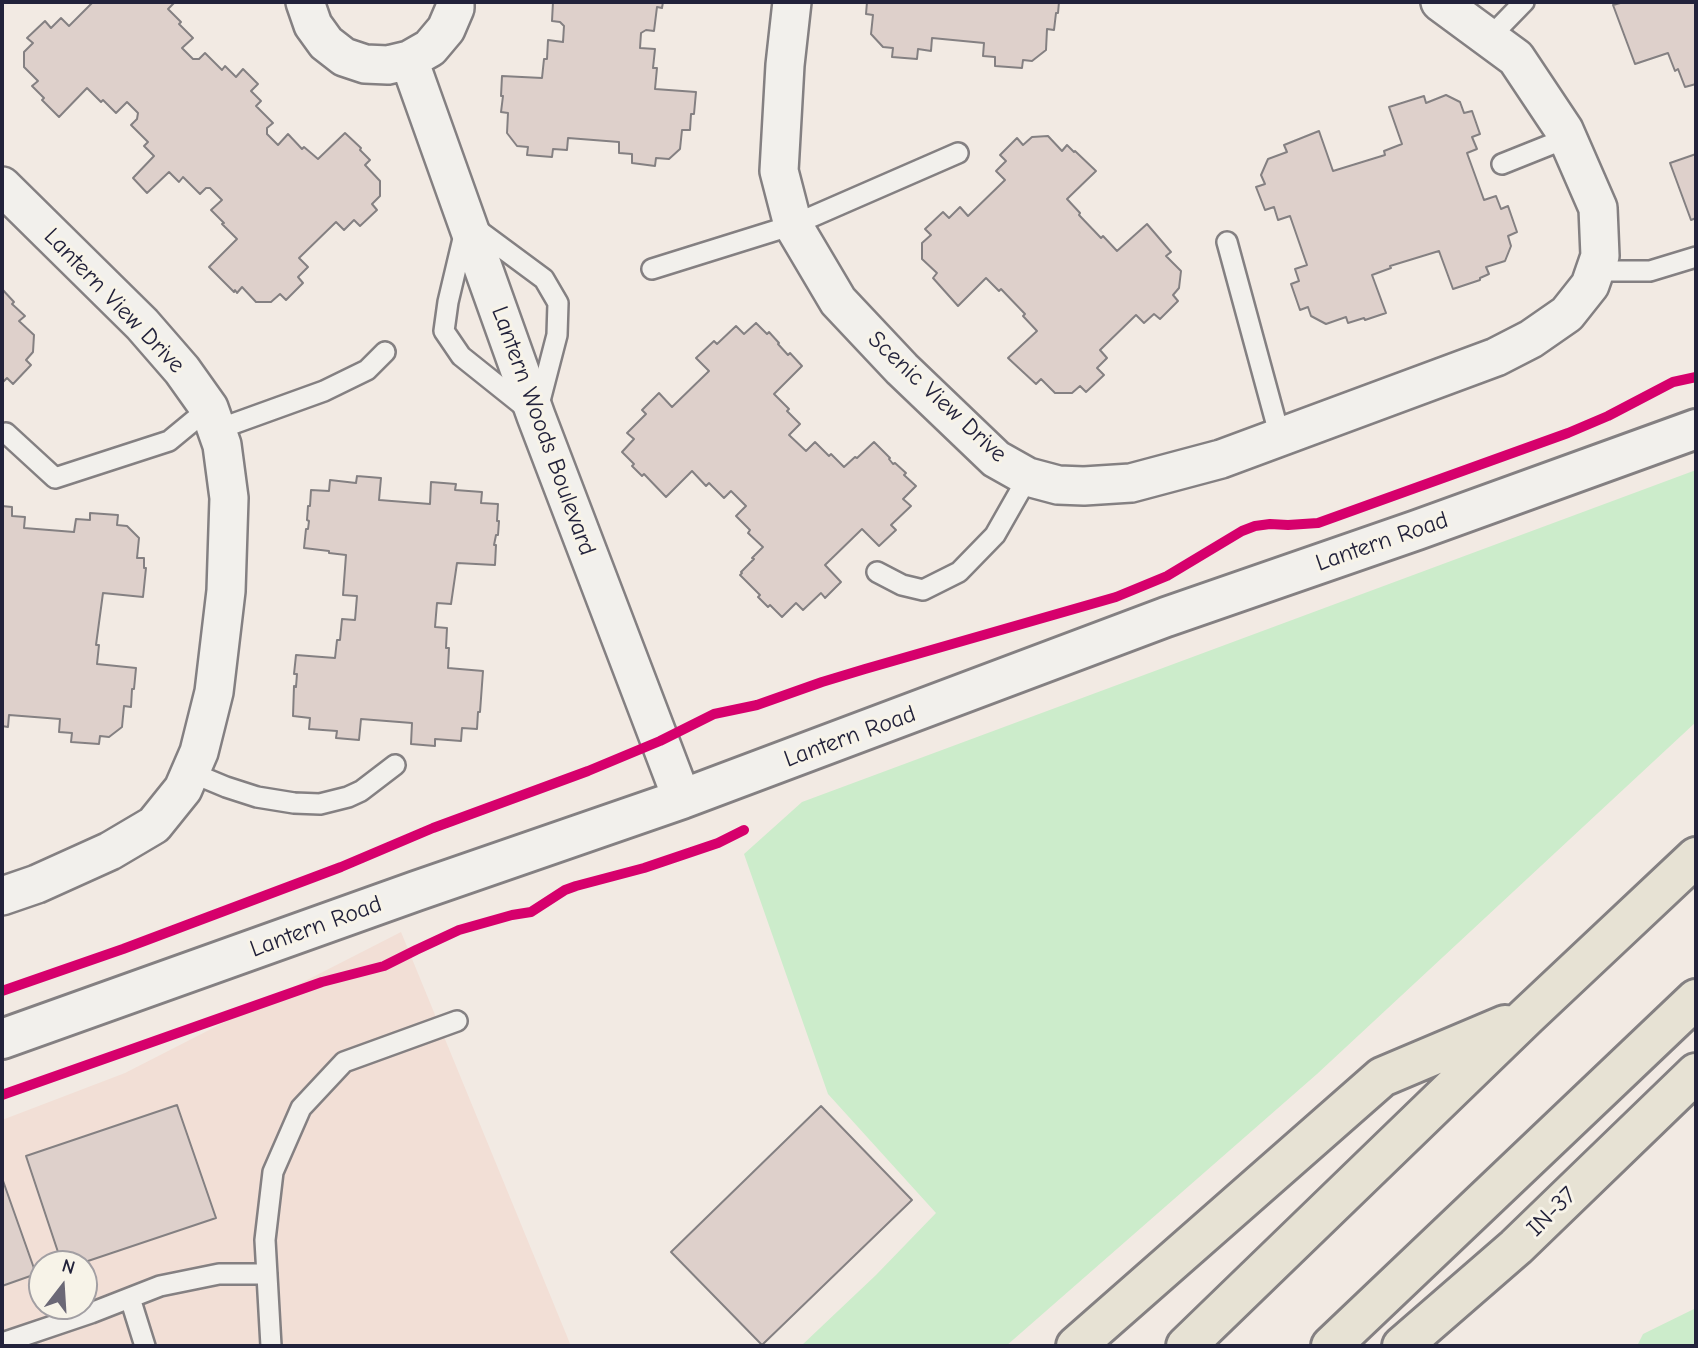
<!DOCTYPE html>
<style>
body{margin:0}
#map{position:relative;width:1698px;height:1348px;overflow:hidden;background:#f2eae3;font-family:"Comic Neue",sans-serif}
canvas{display:block}
.frame{position:absolute;inset:0;border:4px solid #22223b;pointer-events:none}
.north{position:absolute;left:28px;top:1250px;width:70px;height:70px;box-sizing:border-box;background:#f7f3e8;border:2px solid #a29fa3;border-radius:50%;rotate:17deg;font-size:19px;font-weight:700;line-height:28px;text-align:center;color:#22223b}
.north::after{content:'';display:block;margin:auto;width:24px;height:32px;background:#6b6876;clip-path:polygon(50% 0,100% 100%,50% 72%,0 100%)}
</style>
<div id="map">
<canvas width="1698" height="1348"></canvas>
<div class="frame"></div>
<div class="north">N</div>
</div>
<script>
const g = document.querySelector('canvas').getContext('2d');
g.lineJoin = 'round';
function fill(path, color) { g.fillStyle = color; g.fill(path, 'evenodd'); }
const shape = rows => new Path2D(rows.map(r => 'M' + r).join(''));
function strokePath(path, color, width, dash) { g.strokeStyle = color; g.lineWidth = width; g.lineCap = dash ? 'butt' : 'round'; g.setLineDash(dash || []); g.stroke(path); }
function label(font, color, halo, rows, align = 'center') {
  g.font = font + ' "Comic Neue",sans-serif'; g.lineWidth = 6; g.setLineDash([]); g.textBaseline = 'middle'; g.strokeStyle = halo; g.fillStyle = color; for (const [text, x, y, turn = 0] of rows) {
    g.save(); g.translate(x, y); g.rotate((+turn || 0) * Math.PI / 180); g.textAlign = isNaN(turn) ? turn : align; if (halo) g.strokeText(text, 0, 0); g.fillText(text, 0, 0); g.restore();
  }
}
fill(shape([
 [401,932,571,1346,2,1346,2,1120,125,1073],
 [42,1264,84,1264,84,1306,42,1306]
]), '#f2dfd6');
fill(shape([
 [1696,470,1696,722,1317,1074,1006,1346,801,1346,876,1275,936,1213,828,1094,744,854,802,802],
 [1696,1308,1696,1346,1637,1346,1643,1334]
]), '#cceccb');
const building = shape([
 [93,2,175,2,168,9,181,22,179,24,193,38,182,48,193,59,199,59,205,53,222,70,225,66,236,77,243,69,258,84,251,91,261,101,256,106,273,123,267,128,267,134,278,145,288,134,302,149,304,147,318,159,345,133,361,148,360,150,370,160,365,165,380,181,380,196,372,204,377,210,360,226,354,220,344,230,336,222,299,258,308,267,298,277,303,283,286,300,280,294,271,302,256,302,242,287,237,293,235,290,234,292,209,267,237,239,222,224,224,223,211,210,222,200,210,188,206,188,200,194,183,177,179,182,169,172,147,193,133,178,154,156,144,146,148,142,131,125,137,119,138,113,127,102,116,113,103,100,101,102,87,88,59,117,42,100,44,98,32,86,38,81,24,67,24,52,33,43,27,38,45,21,51,28,61,18,69,26,93,2],
 [553,2,663,2,662,8,657,7,654,31,646,30,641,33,640,48,655,49,653,68,657,68,655,89,696,92,694,114,691,114,690,130,682,130,680,149,669,159,656,158,655,166,632,163,632,154,619,153,619,142,568,138,567,150,553,149,552,157,527,155,528,147,517,146,507,133,508,113,501,112,503,96,501,96,502,76,542,78,544,59,547,59,548,40,563,42,564,26,560,22,552,21,553,2],
 [867,2,1059,2,1058,13,1056,13,1054,30,1047,29,1046,50,1032,61,1023,60,1022,68,995,66,995,57,983,56,984,43,932,38,931,51,918,49,917,59,892,57,893,48,883,47,871,34,873,15,866,14,867,2],
 [1624,2,1696,2,1696,84,1685,87,1678,69,1675,71,1668,53,1635,64,1613,5,1624,2],
 [1446,95,1460,102,1464,113,1472,111,1480,134,1472,137,1477,149,1467,153,1484,200,1496,196,1501,209,1508,206,1517,232,1508,236,1511,246,1505,261,1486,267,1489,274,1480,278,1480,280,1453,289,1439,251,1390,266,1391,268,1372,275,1386,313,1365,320,1364,318,1348,323,1346,317,1326,324,1311,316,1308,307,1300,310,1291,284,1299,281,1295,269,1307,265,1290,216,1278,220,1274,207,1265,210,1256,187,1265,184,1261,175,1268,159,1287,152,1284,145,1319,131,1333,171,1385,155,1384,151,1402,144,1389,107,1424,96,1426,103,1446,95],
 [1048,136,1062,151,1067,145,1074,152,1075,151,1096,171,1067,199,1080,213,1079,215,1101,238,1103,236,1117,251,1147,224,1171,252,1166,256,1181,271,1179,288,1173,295,1178,301,1160,319,1154,314,1144,323,1136,315,1100,350,1107,358,1097,368,1104,375,1086,392,1080,386,1072,393,1055,393,1041,379,1036,384,1008,358,1037,331,1023,316,1025,314,1001,289,999,291,986,278,958,306,933,278,937,273,922,259,922,243,931,235,925,229,943,212,949,218,960,207,968,216,1005,180,996,171,1006,161,1000,155,1017,138,1023,145,1032,137,1048,136],
 [1696,154,1696,218,1691,220,1670,163,1696,154],
 [2,289,14,302,12,304,25,316,19,321,34,335,33,352,26,360,31,365,13,384,7,378,2,383,2,289],
 [756,323,767,334,769,332,779,343,778,344,788,355,790,353,802,366,774,394,789,409,787,411,800,424,789,435,806,451,815,442,829,456,831,454,844,467,855,457,857,458,874,442,890,458,889,459,893,464,895,463,906,473,904,475,916,486,903,499,911,506,891,525,896,530,879,546,862,529,825,565,841,582,825,598,821,593,803,610,796,603,782,617,770,605,768,607,758,597,760,595,740,575,742,573,741,572,754,559,752,558,763,547,748,533,750,530,736,516,746,506,731,491,724,498,709,483,706,486,692,471,666,497,644,474,642,476,632,466,634,464,622,452,634,439,627,433,646,414,642,410,659,393,672,407,709,371,696,358,714,341,717,344,736,326,744,334,756,323],
 [357,476,381,478,379,500,430,504,431,482,456,484,455,490,482,492,481,503,498,504,497,521,499,521,498,535,496,535,494,545,496,545,495,565,457,563,451,604,437,603,435,627,447,628,446,648,449,648,448,668,483,671,480,712,478,712,477,729,462,728,461,741,435,739,435,746,411,744,412,723,361,719,359,740,336,738,337,731,309,729,310,718,293,716,294,686,296,687,297,674,294,674,296,655,335,658,337,640,340,640,342,619,355,620,357,596,343,595,346,555,329,553,329,551,304,548,306,529,308,529,309,521,307,520,308,506,310,506,311,490,329,491,330,480,356,483,357,476],
 [2,506,12,507,12,516,25,517,24,528,74,532,76,519,90,520,90,513,118,515,117,525,127,526,139,538,137,558,144,558,144,568,146,568,143,597,103,593,96,645,99,645,97,664,136,668,134,689,132,689,131,707,124,706,122,727,109,737,100,736,99,744,71,742,72,733,59,732,60,719,9,715,8,727,2,726,2,506],
 [177,1105,216,1218,79,1264,62,1264,26,1156,177,1105],
 [821,1106,912,1200,762,1345,671,1252,821,1106],
 [2,1178,36,1274,2,1286,2,1178]
]);
fill(building, '#ded0cb');
strokePath(building, '#848082', 2);
const service = shape([
 [1489,38,1524,2],
 [1502,164,1567,138],
 [467,222,544,279,558,303,557,335,536,416,461,356,444,331,448,302,467,222],
 [1227,242,1280,437],
 [652,269,793,225,958,153],
 [1595,271,1650,271,1696,257],
 [216,430,324,391,367,370,385,352],
 [6,433,55,478,169,441,209,408],
 [877,572,902,585,923,590,959,572,995,535,1028,477],
 [190,772,226,787,257,797,294,803,320,804,348,797,361,791,395,765],
 [130,1298,145,1346],
 [2,1343,91,1313,160,1286,219,1274,267,1274],
 [271,1346,265,1240,273,1172,301,1108,344,1062,457,1021]
]);
const minor = shape([
 [305,2,313,25,326,43,344,57,365,64,388,65,409,60,430,48,446,29,455,8,455,2],
 [792,2,785,65,779,171,793,225,838,301,902,369,996,459,1028,477,1058,485,1084,486,1131,483,1221,459,1496,357,1531,339,1567,314,1590,285,1600,256,1598,208,1564,130,1516,58,1440,2],
 [409,60,536,416,682,799],
 [2,186,142,324,182,370,209,408,222,445,229,498,226,591,214,692,199,752,183,789,154,825,110,851,37,884,2,896]
]);
const tertiary = shape([
 [2,1039,416,891,682,799,1166,617,1417,530,1696,429]
]);
const motorway = shape([
 [1076,1346,1382,1077,1505,1025],
 [1186,1346,1527,1016,1696,857],
 [1331,1346,1696,999],
 [1402,1346,1516,1247,1696,1073]
]);
strokePath(service, '#848082', 24);
strokePath(minor, '#848082', 42);
strokePath(tertiary, '#848082', 44);
strokePath(motorway, '#848082', 44);
strokePath(service, '#f2f0ec', 19);
strokePath(minor, '#f2f0ec', 37);
strokePath(tertiary, '#f2f0ec', 38);
strokePath(motorway, '#e7e2d4', 38);
strokePath(shape([
 [2,991,123,949,341,867,433,828,588,771,660,741,714,714,757,705,822,682,865,669,1116,597,1167,576,1242,531,1255,526,1270,524,1288,525,1318,523,1568,433,1608,416,1673,382,1696,377],
 [2,1095,322,982,384,966,416,950,459,930,512,915,531,912,565,890,576,886,644,868,718,843,744,830]
]), '#d6006c', 10);
label('24px', '#22223b', '#f7f3e8', [
 ["Lantern View Drive",114,301,46],
 ["Scenic View Drive",937,397,43],
 ["Lantern Woods Boulevard",543,431,70],
 ["Lantern Road",1382,542,-19],
 ["Lantern Road",850,737,-20],
 ["Lantern Road",316,927,-20],
 ["IN-37",1552,1212,-45]
]);
</script>
